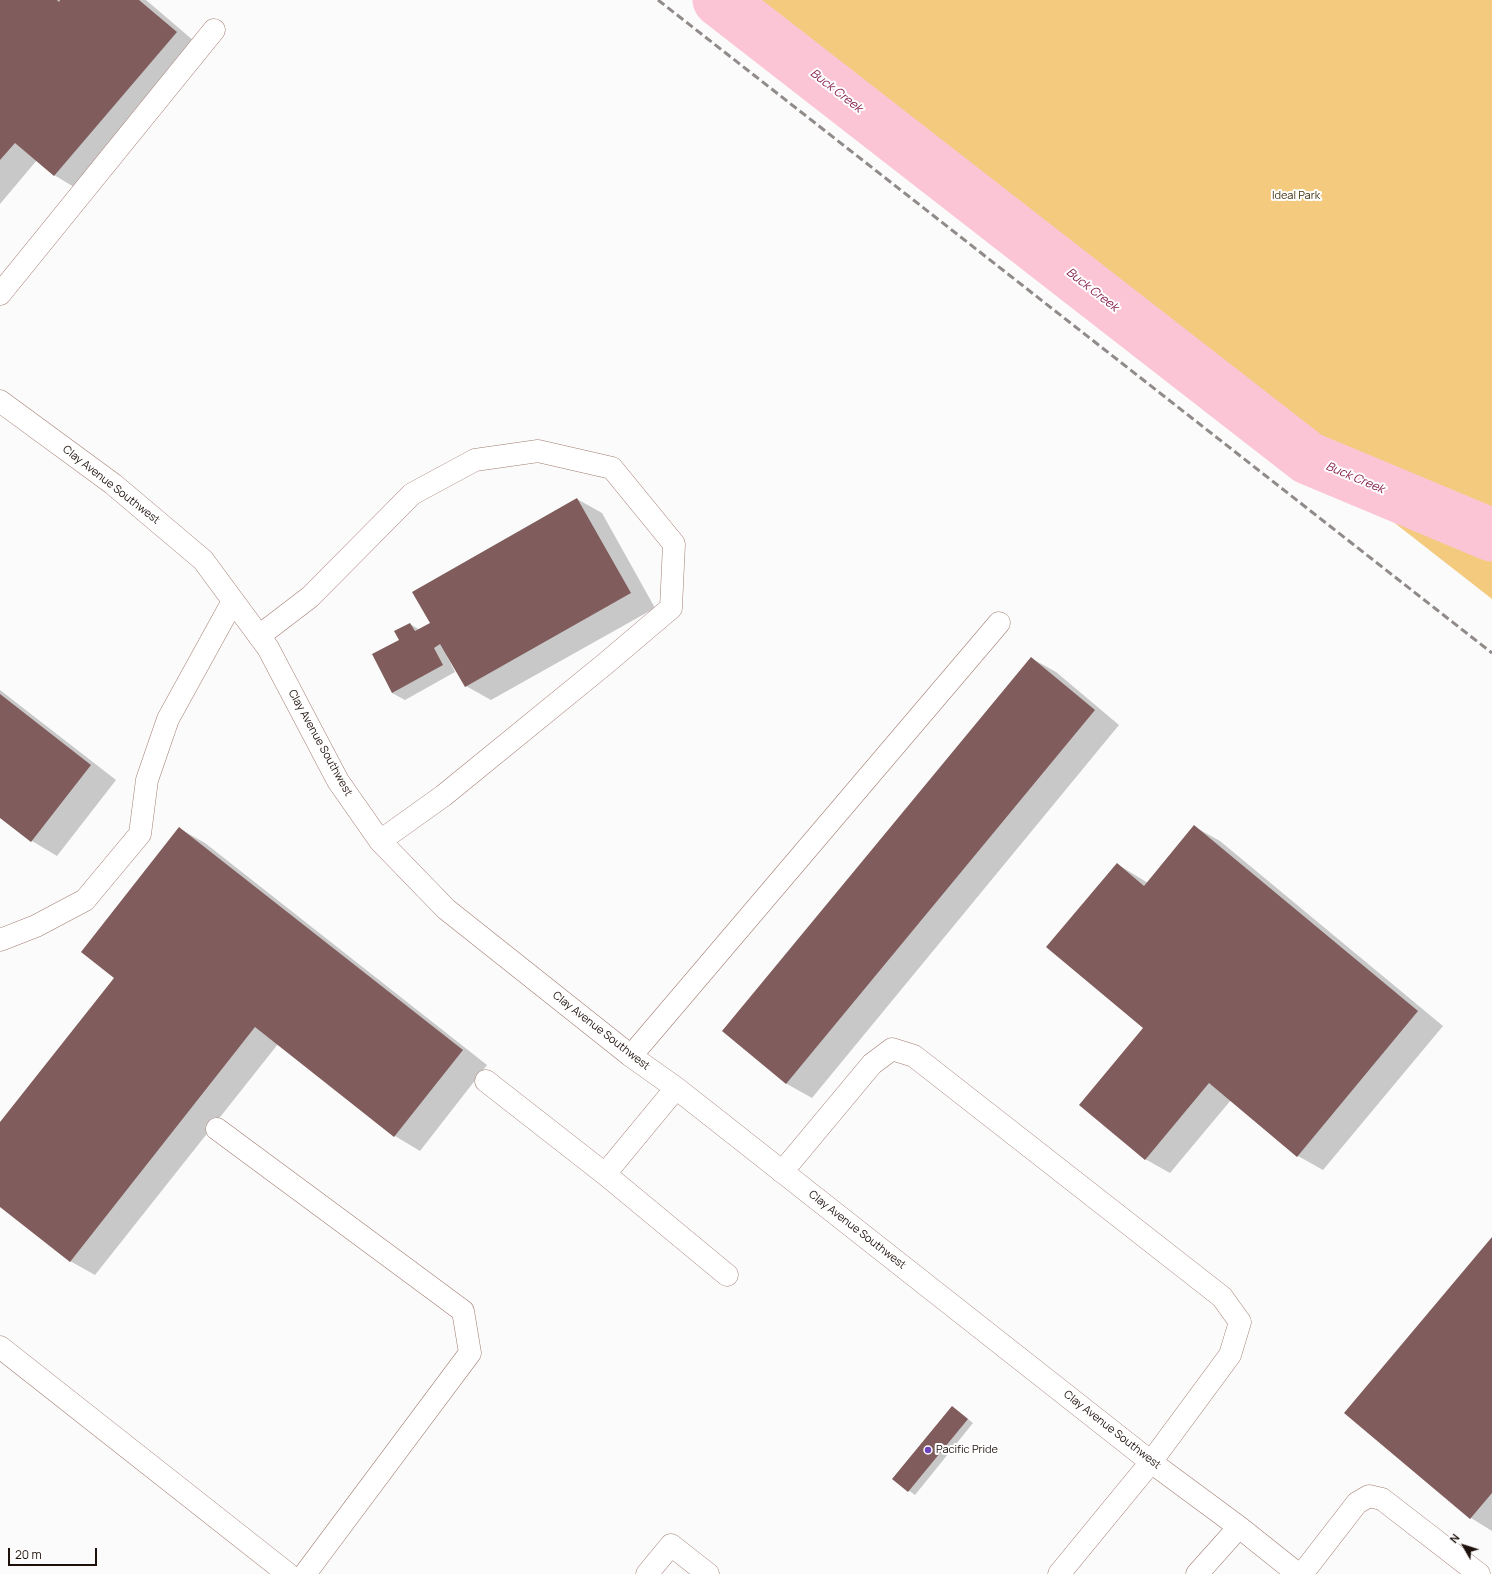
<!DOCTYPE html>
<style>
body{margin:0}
#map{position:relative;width:1492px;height:1574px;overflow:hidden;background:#fbfbfb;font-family:Manrope,sans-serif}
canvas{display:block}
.north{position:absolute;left:1444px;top:1526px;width:40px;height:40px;-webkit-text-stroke:3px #fff;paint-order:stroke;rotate:309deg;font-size:11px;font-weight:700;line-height:16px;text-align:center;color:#1d100b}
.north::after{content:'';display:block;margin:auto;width:14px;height:18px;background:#1d100b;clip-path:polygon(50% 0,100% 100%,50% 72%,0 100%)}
.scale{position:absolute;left:8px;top:1548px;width:89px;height:18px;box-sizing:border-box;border:2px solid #1d100b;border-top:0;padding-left:5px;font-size:12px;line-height:14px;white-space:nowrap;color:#1d100b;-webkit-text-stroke:3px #fff;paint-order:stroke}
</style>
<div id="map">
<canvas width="1492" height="1574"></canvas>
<div class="north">N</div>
<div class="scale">20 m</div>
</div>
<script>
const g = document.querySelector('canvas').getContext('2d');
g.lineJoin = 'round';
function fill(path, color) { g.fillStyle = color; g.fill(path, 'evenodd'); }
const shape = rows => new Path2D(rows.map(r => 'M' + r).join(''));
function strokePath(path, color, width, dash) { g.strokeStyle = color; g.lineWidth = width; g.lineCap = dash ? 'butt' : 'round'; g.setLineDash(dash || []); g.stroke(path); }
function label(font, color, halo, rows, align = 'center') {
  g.font = font + ' Manrope,sans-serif'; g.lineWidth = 4; g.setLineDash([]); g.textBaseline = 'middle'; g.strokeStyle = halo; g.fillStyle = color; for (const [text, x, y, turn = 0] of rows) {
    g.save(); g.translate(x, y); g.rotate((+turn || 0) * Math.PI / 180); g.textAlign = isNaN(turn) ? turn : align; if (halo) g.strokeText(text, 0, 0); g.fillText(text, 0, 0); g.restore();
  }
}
fill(shape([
 [725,0,1492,0,1492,599]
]), '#f4ca7e');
fill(shape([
 [0,0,146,0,201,47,79,190,54,175,37,160,0,204],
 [577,499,602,513,655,608,491,700,466,686,448,655,447,656,455,672,405,700,392,693,400,640,410,624,420,630,430,624],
 [1031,658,1056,672,1119,725,812,1098,787,1084,723,1031],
 [0,690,116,780,57,856,32,841,0,816],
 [1195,827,1220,841,1443,1026,1323,1170,1298,1156,1231,1100,1170,1173,1145,1159,1145,1027,1117,864,1148,883],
 [180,829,205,843,487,1065,420,1151,395,1136,278,1044,95,1275,70,1261,0,1206,0,1124,115,978],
 [1492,1238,1492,1531,1471,1518,1345,1413],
 [953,1407,973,1423,915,1495,893,1479]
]), '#0003');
strokePath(shape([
 [719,0,1308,458,1492,535]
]), '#fcc5d6', 53);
fill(shape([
 [0,0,57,0,59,2,60,0,139,0,177,32,54,176,15,143,0,160],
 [577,498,631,593,465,687,440,644,434,648,443,665,392,693,372,654,399,640,394,631,410,623,415,631,430,623,412,592],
 [1031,657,1095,710,786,1084,722,1031],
 [0,694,91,765,31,842,0,818],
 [1194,825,1418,1011,1297,1157,1209,1083,1145,1160,1079,1105,1143,1028,1046,947,1117,863,1144,886],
 [179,827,463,1050,394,1137,255,1027,70,1262,0,1207,0,1122,114,978,81,952],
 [1492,1237,1492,1493,1470,1519,1344,1413],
 [952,1406,968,1419,908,1492,892,1479]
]), '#805c5c');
const minor = shape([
 [0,294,214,30],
 [0,401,113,484,203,560,268,648,338,781,380,841,446,909,631,1056,676,1088,1151,1462,1239,1527,1298,1574],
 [259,636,310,597,412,494,475,460,538,451,612,468,674,544,671,608,605,664,443,796,380,841],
 [0,940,36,926,85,900,140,834,147,780,168,719,233,601],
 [631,1056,999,623],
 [486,1081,605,1174,676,1088],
 [217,1129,463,1311,470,1353,305,1574],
 [782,1172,872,1064,892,1049,914,1056,1222,1297,1240,1322,1230,1355,1151,1462,1059,1574],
 [605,1174,727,1275],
 [0,1347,288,1574],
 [647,1574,671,1545,708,1574],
 [1197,1574,1239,1527],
 [1302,1574,1357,1503,1369,1496,1382,1499,1479,1574]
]);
strokePath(minor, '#a17d71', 23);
strokePath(minor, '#fff', 22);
strokePath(shape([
 [658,0,1492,653]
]), '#908a88', 3, [8, 4]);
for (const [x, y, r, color] of [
 [928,1450,4,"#6d43bb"]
]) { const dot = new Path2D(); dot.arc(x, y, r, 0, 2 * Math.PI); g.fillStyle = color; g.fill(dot); strokePath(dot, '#fff', 1.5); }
label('11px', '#44320f', '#fff', [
 ["Ideal Park",1296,196]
]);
label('11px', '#1d100b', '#fff', [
 ["Clay Avenue Southwest",111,485,38],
 ["Clay Avenue Southwest",320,743,61],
 ["Clay Avenue Southwest",601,1031,38],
 ["Clay Avenue Southwest",857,1230,38],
 ["Clay Avenue Southwest",1112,1430,38]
]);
label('11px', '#1d100b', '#fff', [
 ["Pacific Pride",936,1450]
], 'left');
label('italic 12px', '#87234f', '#fff', [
 ["Buck Creek",836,91,38],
 ["Buck Creek",1092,290,38],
 ["Buck Creek",1355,478,23]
]);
</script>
